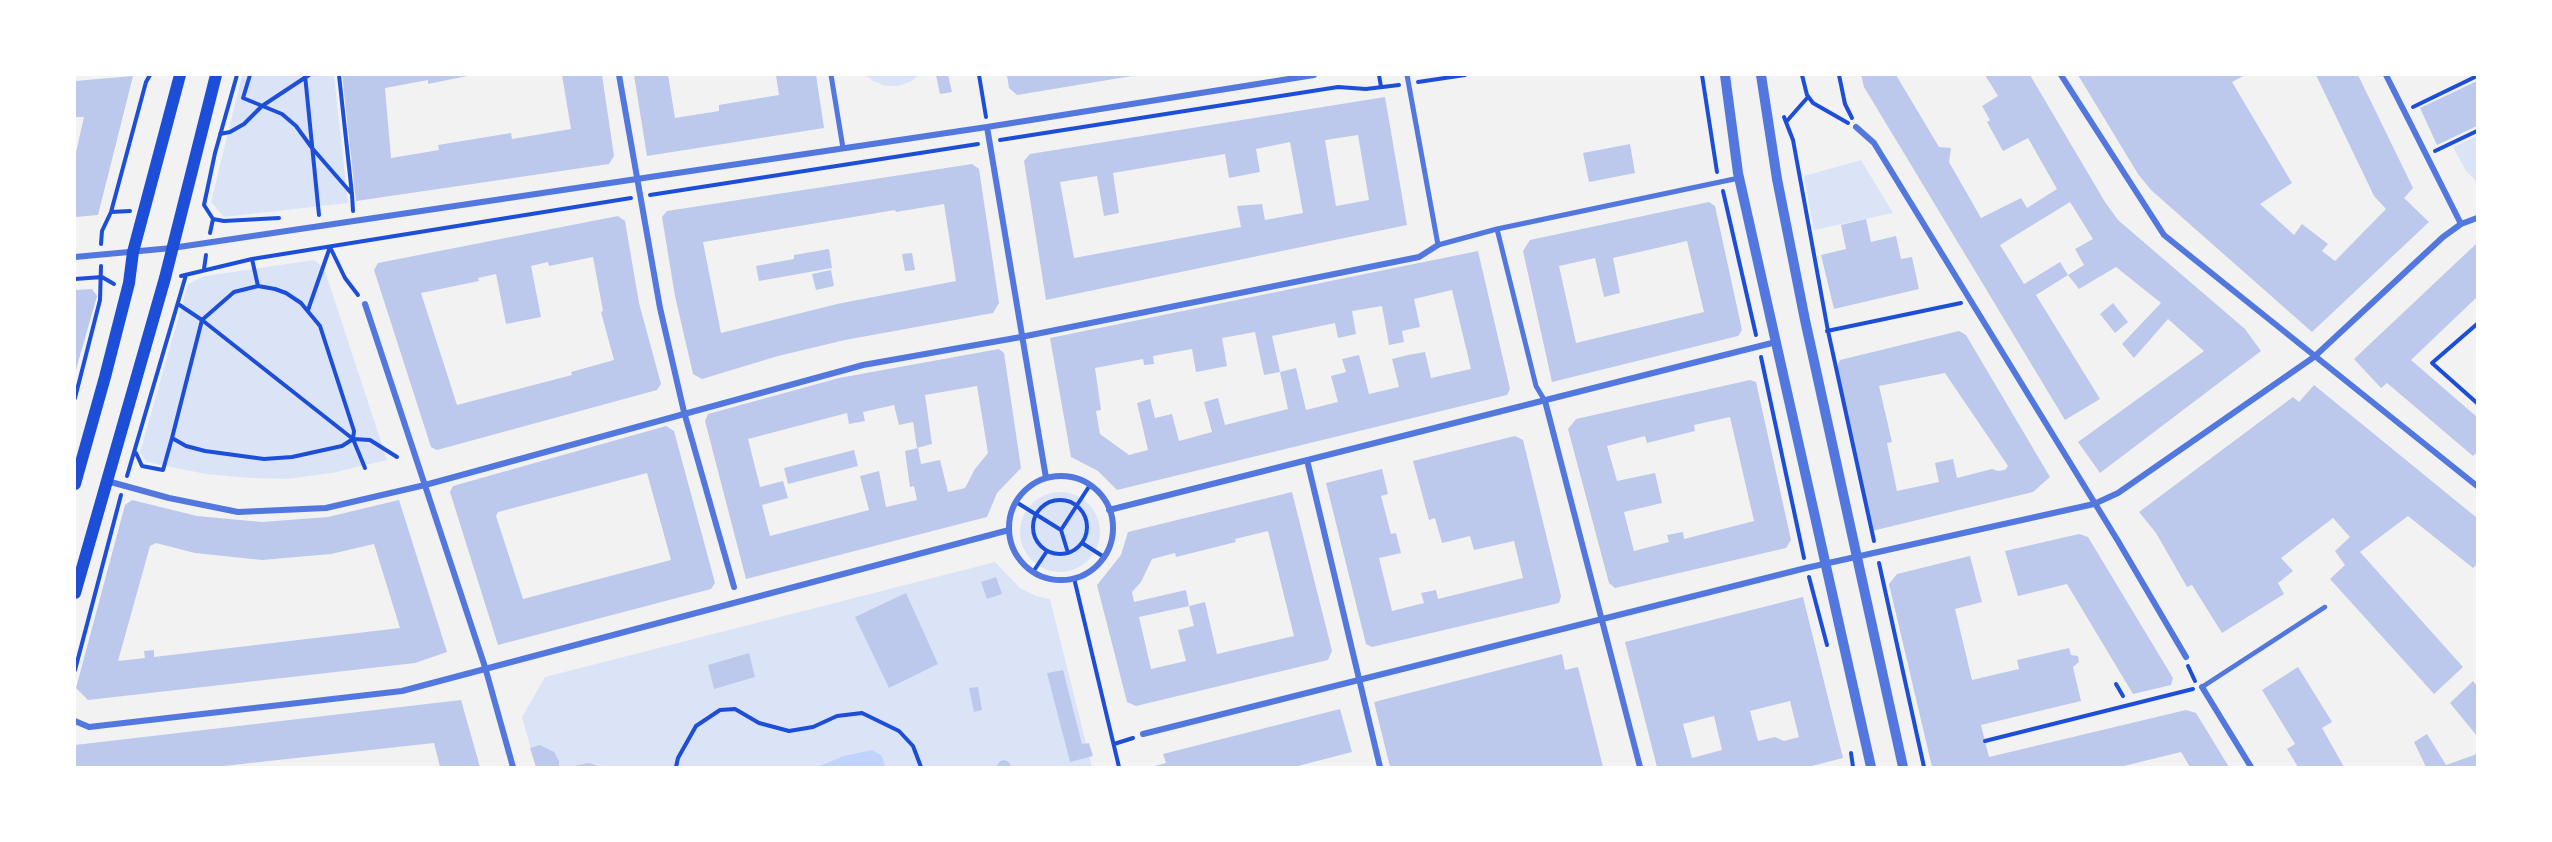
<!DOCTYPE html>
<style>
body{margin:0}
#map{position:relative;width:2552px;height:842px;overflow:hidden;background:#f2f2f2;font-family:"Open Sans",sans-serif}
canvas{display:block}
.frame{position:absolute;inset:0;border:76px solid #fff;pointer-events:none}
</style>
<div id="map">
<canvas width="2552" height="842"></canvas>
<div class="frame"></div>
</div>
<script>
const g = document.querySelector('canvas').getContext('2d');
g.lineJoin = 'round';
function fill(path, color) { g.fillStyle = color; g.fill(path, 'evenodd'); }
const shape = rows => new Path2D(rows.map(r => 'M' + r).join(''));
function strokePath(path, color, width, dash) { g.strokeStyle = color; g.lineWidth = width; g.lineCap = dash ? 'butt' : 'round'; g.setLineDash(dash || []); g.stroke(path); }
fill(shape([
 [242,75,334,75,348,203,224,217,211,202],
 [865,75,919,75,910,82,898,86,885,86,873,81],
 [2477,136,2477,182,2466,171,2453,147],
 [1861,160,1893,213,1814,230,1804,176],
 [314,260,324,268,387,460,332,473,287,479,249,478,206,474,146,462,140,452,188,284,205,276],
 '1020 532a40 40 0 1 1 80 0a40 40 0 1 1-80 0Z',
 [995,562,1020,588,1036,596,1050,599,1092,767,536,767,522,717,545,677]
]), '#dbe4f7');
fill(shape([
 [872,750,882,756,885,767,817,767,844,756]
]), '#bfd3fe');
fill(shape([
 [342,75,472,75,428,84,428,80,385,88,391,158,439,150,438,145,511,133,512,139,571,129,562,75,602,75,614,156,609,164,356,201],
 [634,75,668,75,675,118,719,111,719,105,779,95,776,75,816,75,824,128,647,156],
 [936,75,948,75,952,92,940,94],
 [1007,75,1132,75,1132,76,1017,95,1009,88],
 [1861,75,1896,75,1939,147,1951,148,1949,162,1981,218,2021,198,2027,208,2057,189,2028,138,2003,151,1987,122,1990,120,1982,106,1998,96,1985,75,2030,75,2105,202,2118,220,2245,329,2261,351,2100,473,2078,442,2204,351,2168,319,2134,358,2122,344,2161,303,2116,267,2079,289,2068,275,2084,265,2075,249,2093,239,2070,202,2000,245,2024,284,2060,262,2068,275,2036,295,2100,399,2065,420,1864,87],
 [2078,75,2245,75,2232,82,2292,183,2260,204,2294,235,2302,224,2328,244,2322,251,2335,261,2386,209,2374,196,2316,75,2358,75,2413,188,2404,198,2429,222,2312,332,2151,190,2138,174],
 [133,76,98,215,75,217,75,157,84,117,75,117,75,81],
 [2477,81,2477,126,2437,145,2420,108],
 [1385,97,1407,225,1046,300,1024,161,1030,154],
 [1358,135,1369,200,1336,206,1325,140],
 [1290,142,1303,213,1265,220,1262,204,1237,206,1241,227,1074,258,1060,182,1097,176,1104,216,1119,213,1113,173,1225,154,1229,178,1260,172,1256,149],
 [1630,144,1635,173,1589,182,1583,153],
 [972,164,979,169,999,303,993,313,845,340,778,356,702,379,693,374,675,296,662,217,667,211],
 [944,204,956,281,837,304,721,333,703,242,895,210,896,212],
 [1709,202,1715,206,1742,330,1738,336,1552,382,1523,251,1530,240],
 [1687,241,1704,312,1576,343,1559,266,1595,258,1604,297,1620,293,1613,258],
 [618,216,625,221,639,303,661,384,657,390,437,450,431,447,374,270,378,263],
 [593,257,603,311,601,312,614,360,571,372,572,375,457,405,421,293,479,281,478,278,496,274,506,324,541,317,531,266,548,262,549,266],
 [1866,219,1871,242,1896,236,1901,259,1912,257,1919,289,1834,309,1821,255,1846,249,1841,225],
 [2477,243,2477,297,2411,360,2477,417,2477,452,2473,456,2387,383,2381,388,2354,359],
 [829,249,832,268,759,281,756,266,794,259,794,255],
 [1478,251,1510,389,1507,395,1117,490,1098,471,1071,457,1050,338],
 [1452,290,1471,369,1431,378,1425,352,1408,355,1392,359,1399,387,1369,394,1359,355,1342,359,1346,372,1331,376,1338,402,1306,410,1296,368,1280,372,1288,409,1225,425,1218,398,1204,402,1212,432,1179,441,1172,414,1155,418,1150,399,1137,403,1148,450,1129,455,1100,434,1096,411,1101,410,1095,368,1143,359,1144,365,1154,364,1153,356,1192,349,1196,372,1227,366,1222,338,1255,332,1264,375,1280,372,1272,336,1335,323,1338,338,1356,334,1352,311,1382,306,1389,345,1404,342,1402,331,1420,327,1414,299],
 [912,253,915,270,905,271,902,254],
 [831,270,834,286,816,290,812,274],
 [92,289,97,296,75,373,75,290],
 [2113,303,2128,322,2115,333,2100,314],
 [1959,331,1966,335,2050,477,2033,492,1872,531,1837,367,1840,360],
 [1945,373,2008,466,2005,470,1998,471,1992,469,1957,478,1953,459,1935,463,1939,482,1897,491,1887,443,1892,442,1879,386],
 [999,349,1004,353,1021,468,997,493,987,517,746,579,705,421,708,414,839,378],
 [977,386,988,453,975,469,965,488,948,492,940,460,921,464,918,448,905,451,910,487,914,486,917,500,886,507,879,471,860,476,869,510,770,536,762,505,788,498,783,481,760,487,748,439,847,413,849,424,865,421,863,412,894,405,899,425,913,422,917,448,932,444,925,395],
 [1750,380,1756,382,1791,540,1786,548,1615,588,1609,583,1568,429,1576,419],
 [1730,417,1754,521,1684,539,1683,532,1667,535,1669,542,1634,551,1624,512,1662,503,1655,473,1617,481,1607,446,1645,436,1647,443,1695,431,1694,425],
 [2314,385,2477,518,2477,564,2473,568,2408,516,2360,552,2463,667,2434,694,2330,579,2345,565,2335,551,2350,537,2333,518,2281,558,2293,571,2278,583,2284,594,2222,633,2192,585,2187,587,2156,533,2139,512,2293,397,2299,402],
 [666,426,674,431,715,583,711,589,498,645,450,492,453,486],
 [647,473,671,560,523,599,496,516,498,512],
 [1515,436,1523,440,1561,596,1559,603,1372,647,1366,644,1326,483,1382,469,1388,494,1381,496,1391,534,1396,533,1401,553,1379,558,1392,611,1424,603,1421,593,1436,590,1438,599,1523,578,1514,541,1474,550,1470,536,1442,543,1435,518,1429,520,1413,461],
 [854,450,858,466,788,484,784,468],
 [1292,492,1332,651,1328,660,1136,706,1127,702,1097,585,1121,555,1128,532],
 [1268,531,1294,636,1217,654,1205,602,1189,606,1194,626,1178,630,1186,661,1151,669,1139,617,1189,606,1186,590,1134,602,1132,592,1141,582,1152,559,1175,553,1176,557,1236,542,1235,539],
 [132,500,197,516,262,522,328,517,399,500,447,652,415,663,88,700,76,688,125,505],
 [156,543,195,553,262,560,331,554,374,544,400,628,154,657,154,650,144,651,145,658,118,661,150,546],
 [2079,534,2088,537,2173,678,2171,685,2133,694,2067,584,2018,596,2005,551],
 [1970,556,1982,602,1955,609,1972,680,2019,669,2017,660,2069,648,2071,655,2078,656,2079,662,2073,667,2081,701,1981,725,1989,757,2186,710,2196,713,2229,767,2190,767,2181,752,2120,767,1932,767,1889,584,1897,574],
 [996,577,1002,594,987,599,981,582],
 [906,593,938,664,889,688,855,617],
 [1803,597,1843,758,1808,767,1657,767,1625,642],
 [1790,701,1799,737,1784,741,1775,737,1758,741,1750,711],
 [1714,716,1722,750,1692,758,1683,724],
 [749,653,755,677,714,689,708,665],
 [1562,654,1565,670,1578,667,1603,767,1390,767,1374,702],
 [2298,667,2332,722,2322,728,2344,767,2298,767,2287,749,2295,744,2262,690],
 [1063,670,1082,744,1089,743,1093,756,1070,762,1047,673],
 [2473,681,2477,686,2477,736,2450,703],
 [978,687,982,710,974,712,969,688],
 [461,700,480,767,440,767,434,743,214,767,75,767,75,745],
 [1340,709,1352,752,1294,767,1151,767,1166,763,1163,754],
 [2427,734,2446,765,2477,754,2477,767,2426,767,2414,742],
 [540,745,554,752,559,761,559,767,536,767,530,748],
 [1005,760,1010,763,1011,767,996,767,1000,761],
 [589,763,601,767,574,767,574,766]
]), '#bdc9ec');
strokePath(shape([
 [250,75,243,98,282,114,296,126,312,148,352,194,353,211],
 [305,75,319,215],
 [339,75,352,194],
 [979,75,986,117],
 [1379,75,1381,87],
 [1702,75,1717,172],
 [1802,75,1807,95,1813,103,1848,123],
 [1839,75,1845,104,1852,118],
 [1418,82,1465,75],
 [2413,107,2477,76],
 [1784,117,1793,140,1828,331,1874,541],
 [1786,122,1808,97],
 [220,134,230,132,244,124,262,106,309,75],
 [1000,140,1338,87,1366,89,1399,85],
 [2435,151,2477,131],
 [1723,191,1756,335],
 [650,195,978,144],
 [111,212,130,211],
 [213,219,224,221,279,218],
 [210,233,213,219,204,205,215,153,237,75],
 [101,244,102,231,111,212,146,82,150,75],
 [330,247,345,278,358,295],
 [252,259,258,286],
 [204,269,206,255],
 [181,276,252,259,631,198],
 [75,279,102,277,114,284],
 [258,286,275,289,286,293,301,303,320,326,354,431,353,439,342,446,292,457,264,459,205,451,186,446,172,438,202,320,234,292,258,286],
 [178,304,202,320,353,439,370,440,397,457],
 [308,310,330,247],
 [2477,324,2432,363,2477,403],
 [1827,331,1961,303],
 [1761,357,1804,558],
 [75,398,100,300,101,266],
 [353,439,365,468],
 [136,453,142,466,163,470,172,438],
 [127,476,186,275],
 '1033 527a27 27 0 1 1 54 0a27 27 0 1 1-54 0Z',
 [1016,502,1061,530,1090,485],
 [1061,530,1068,553],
 [1082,543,1104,557],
 [1879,563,1924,767],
 [1033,572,1047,551],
 [1809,577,1827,645],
 [1074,578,1119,767],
 [2188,666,2195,681],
 [75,670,121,495],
 [2116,684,2123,696],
 [1985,741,2193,689],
 [1114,744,1133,738],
 [1851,753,1853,767],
 [676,767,678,758,696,726,720,710,735,709,759,723,789,731,813,727,837,716,862,713,899,731,913,746,921,767]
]), '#1d4ed8', 4);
strokePath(shape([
 [2202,687,2325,607]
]), '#5277de', 4.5);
strokePath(shape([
 [831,75,843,148],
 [1407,75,1438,245,1497,229,1739,178],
 [1497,229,1536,386,1545,401]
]), '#5277de', 5);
strokePath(shape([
 [619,75,660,308,684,412,734,587],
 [2061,75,2164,235,2477,486],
 [2386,75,2461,224],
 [987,127,1046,478],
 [1856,127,1874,143,2118,541,2186,657],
 [75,257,172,248,987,127,1314,75],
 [365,304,485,667,513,767],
 [1545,401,1640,767],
 [1307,460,1380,767],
 '1009 528a52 52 0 1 1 104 0a52 52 0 1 1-104 0Z',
 [107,481,169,498,238,512,326,508,425,485,863,365,1021,337,1419,257,1438,245],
 [1109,510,1776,342],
 [2202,687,2251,767],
 [75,721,89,727,402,691,1009,530],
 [1143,734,1806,568,2094,504,2118,493,2314,357,2443,237,2461,224,2477,218]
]), '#5277de', 6);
strokePath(shape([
 [1725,75,1738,173,1871,767],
 [1761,75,1777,179,1805,320,1903,767]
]), '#5277de', 10);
strokePath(shape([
 [75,484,105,377,129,283,133,252,180,75],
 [75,593,165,278,216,75]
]), '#1d4ed8', 12);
</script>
